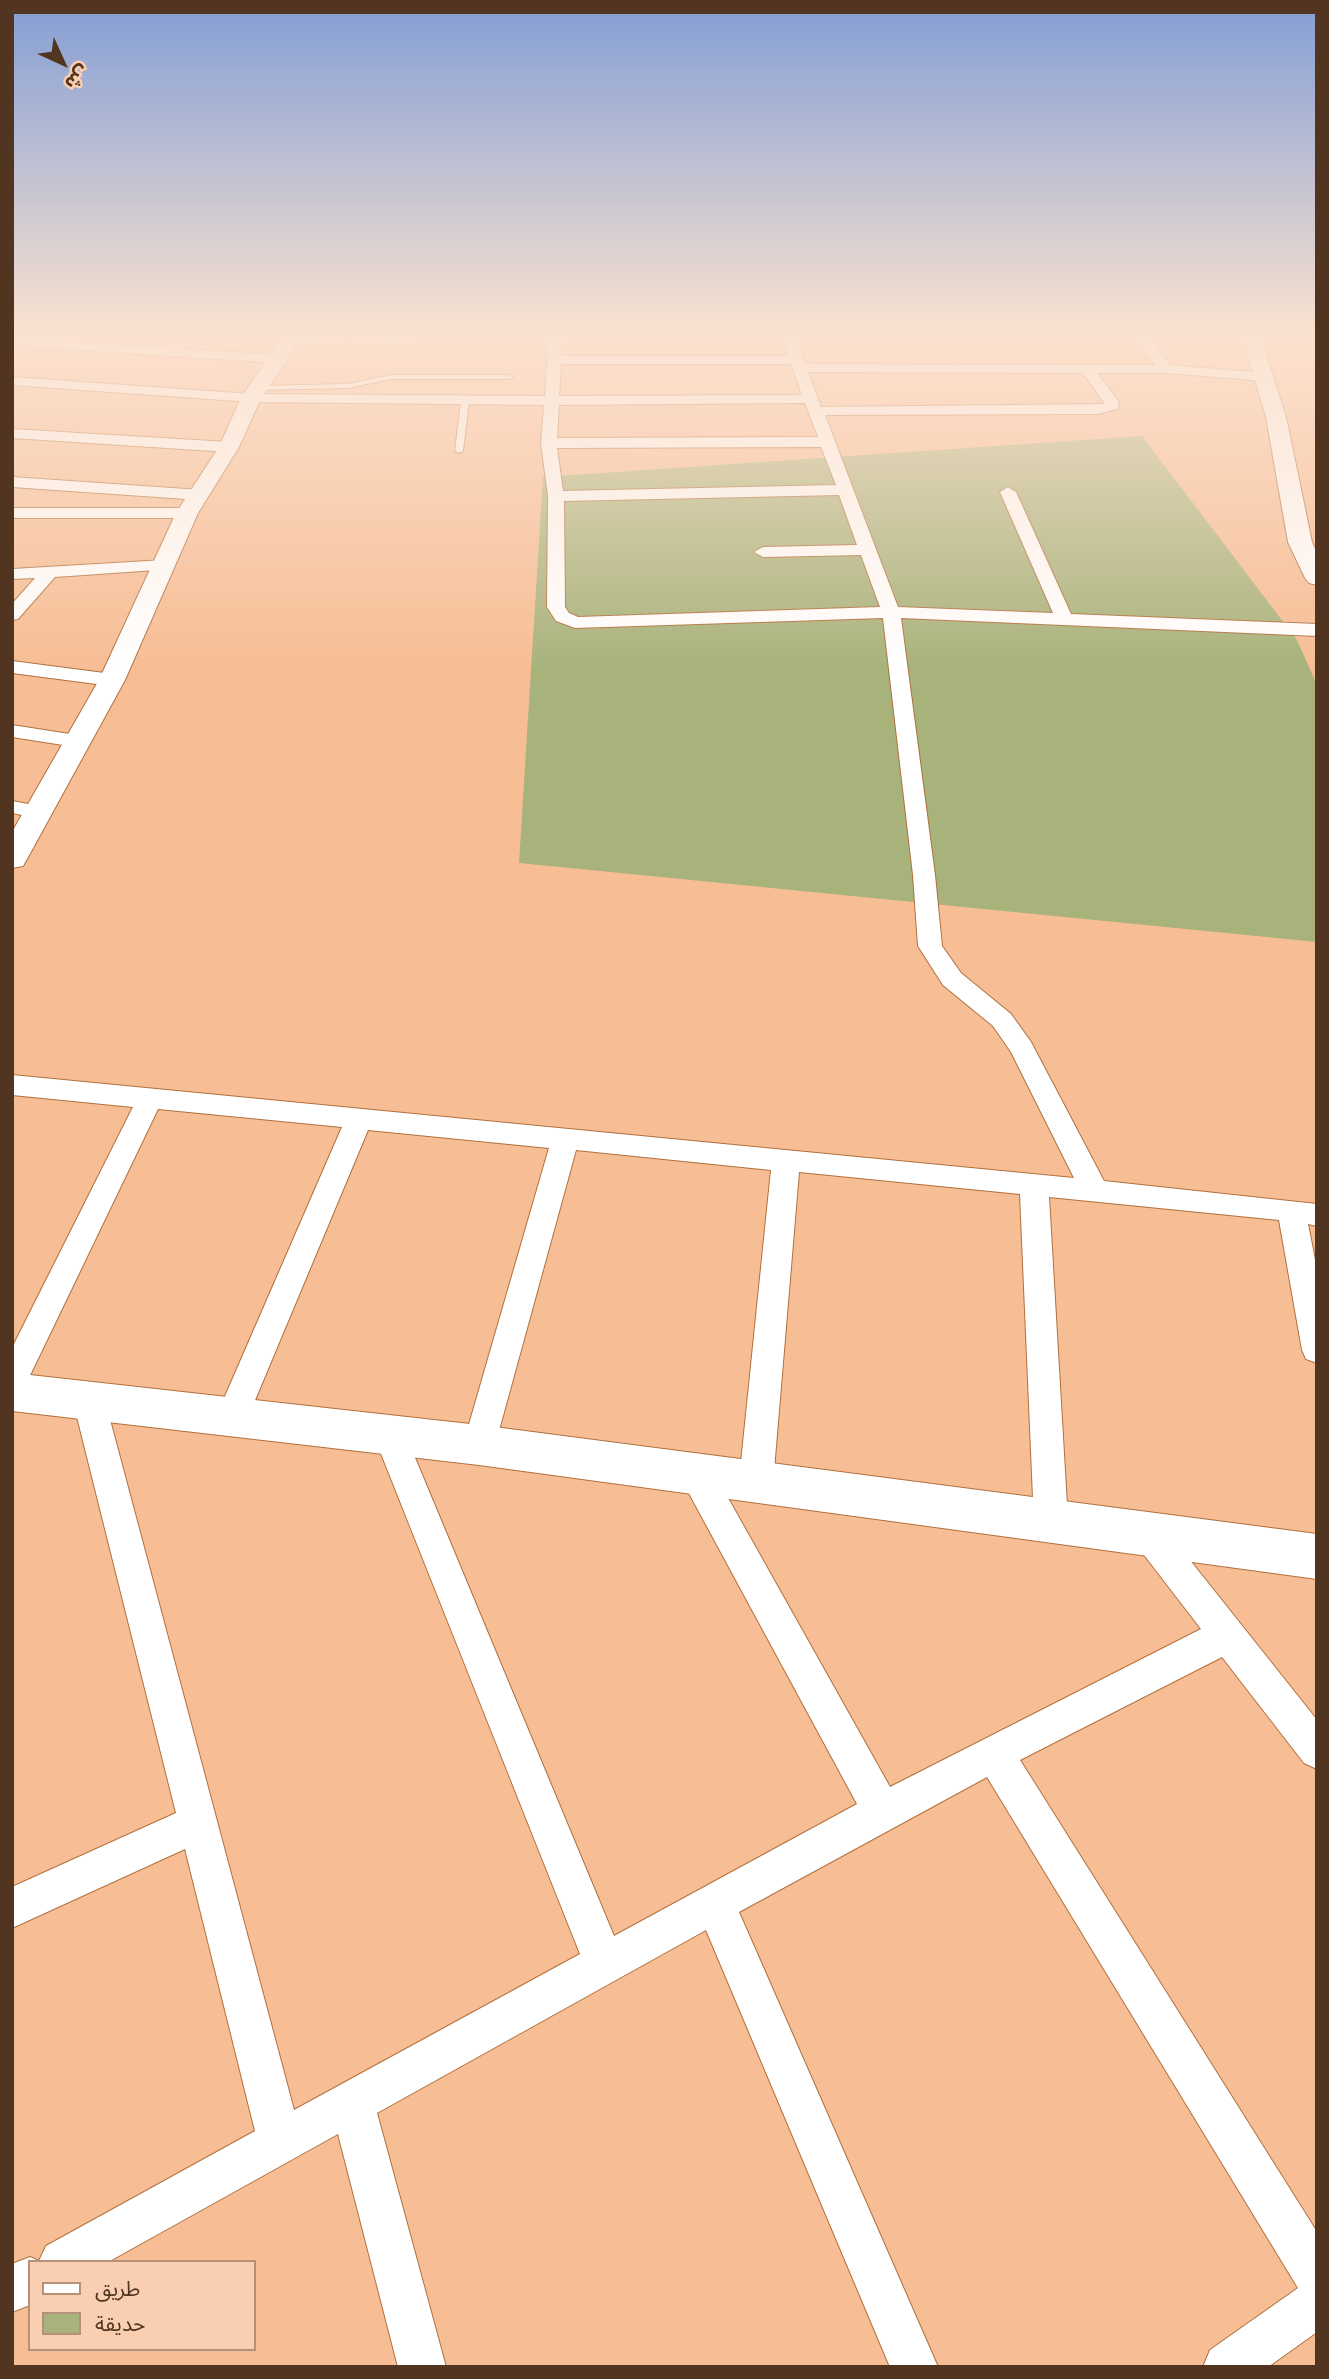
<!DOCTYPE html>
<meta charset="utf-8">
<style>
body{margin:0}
#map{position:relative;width:1329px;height:2379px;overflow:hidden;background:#f7be96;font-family:"PT Sans","Noto Sans Arabic",sans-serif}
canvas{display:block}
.frame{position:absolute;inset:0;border:14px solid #523520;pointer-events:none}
.legend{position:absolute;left:28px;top:2260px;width:228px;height:91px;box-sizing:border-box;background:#facfb1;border:2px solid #b79177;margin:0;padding:9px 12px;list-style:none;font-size:21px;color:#523520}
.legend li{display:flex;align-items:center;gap:14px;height:35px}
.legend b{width:35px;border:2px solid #b79177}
.north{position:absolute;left:28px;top:28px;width:70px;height:70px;-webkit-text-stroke:5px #facfb1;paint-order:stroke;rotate:135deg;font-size:19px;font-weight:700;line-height:28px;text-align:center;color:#523520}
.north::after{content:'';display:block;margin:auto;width:24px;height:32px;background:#523520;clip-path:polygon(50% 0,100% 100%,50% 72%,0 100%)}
</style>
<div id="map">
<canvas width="1329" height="2379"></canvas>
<div class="frame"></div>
<ul class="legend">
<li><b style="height:9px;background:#fff"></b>طريق</li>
<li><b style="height:19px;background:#a8b37c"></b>حديقة</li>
</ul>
<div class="north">ش</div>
</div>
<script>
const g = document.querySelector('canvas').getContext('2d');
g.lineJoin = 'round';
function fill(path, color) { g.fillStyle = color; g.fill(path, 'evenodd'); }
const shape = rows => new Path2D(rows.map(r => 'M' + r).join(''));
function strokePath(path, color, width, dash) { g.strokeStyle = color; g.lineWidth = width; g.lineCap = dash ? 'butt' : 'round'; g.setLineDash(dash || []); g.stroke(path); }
fill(shape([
 [1142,436,1297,640,1317,685,1317,942,519,863,543,477]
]), '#a8b37c');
const lane = shape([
 [427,335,439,335,417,342,289,343,286,341,289,339,417,338,427,335],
 [391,375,509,375,513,377,509,379,391,379,348,388,257,390,253,388,257,386,348,384,391,375],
 [465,399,469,401,463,451,459,453,455,451,461,401,465,399]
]);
const street = shape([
 [549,335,563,335,561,356,788,356,781,335,794,335,805,364,1155,365,1133,335,1146,335,1170,365,1265,373,1272,377,1265,381,1166,373,1097,373,1119,402,1117,409,1098,414,825,415,898,607,1053,613,1000,492,1008,487,1016,492,1071,614,1317,624,1317,636,901,618,935,875,942,946,961,973,1011,1014,1031,1042,1104,1181,1317,1204,1317,1226,1308,1224,1317,1270,1317,1363,1306,1359,1302,1350,1279,1220,1049,1197,1068,1522,1063,1533,1051,1538,1039,1533,1034,1522,1020,1194,799,1172,773,1482,768,1493,756,1497,744,1493,739,1482,771,1170,576,1150,495,1445,490,1455,479,1460,468,1455,463,1445,549,1148,368,1130,248,1417,243,1427,232,1431,221,1427,216,1417,342,1127,158,1109,23,1390,12,1393,12,1348,133,1107,12,1095,12,1075,1074,1178,1011,1052,993,1026,943,985,918,946,913,875,883,618,575,628,556,621,547,607,548,496,541,443,544,405,251,402,12,385,12,377,251,394,545,396,549,335],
 [561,364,791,364,802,395,559,396,561,364],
 [808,372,1083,373,1105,404,821,407,808,372],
 [805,403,818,437,557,438,559,405,805,403],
 [821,447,836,485,563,491,557,448,821,447],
 [839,495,857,545,763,547,754,552,763,557,861,555,880,607,578,617,569,613,565,607,564,501,839,495],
 [12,338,279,355,286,359,279,363,12,346,12,338],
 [12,429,229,442,237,447,229,452,12,438,12,429],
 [12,477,201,490,209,495,201,500,12,487,12,477],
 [12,508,187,508,195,513,187,518,12,518,12,508],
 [165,560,174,565,171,569,55,577,18,619,12,620,12,604,35,578,12,579,12,569,165,560],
 [12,661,112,674,122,680,112,686,12,673,12,661],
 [12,725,76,735,83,737,86,741,83,745,76,747,12,737,12,725],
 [12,801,45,807,48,812,45,817,37,818,12,813,12,801],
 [89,1387,100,1391,105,1401,294,2110,580,1954,374,1436,379,1426,390,1422,401,1426,406,1436,614,1936,857,1804,685,1486,681,1475,685,1464,697,1460,709,1464,890,1787,1201,1629,1138,1547,1133,1536,1138,1525,1150,1520,1162,1525,1317,1720,1317,1769,1304,1763,1222,1657,1020,1760,1317,2232,1317,2332,1268,2367,1203,2367,1210,2350,1298,2288,987,1777,739,1912,938,2367,890,2367,706,1930,377,2113,446,2367,398,2367,338,2134,108,2262,30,2262,30,2305,12,2312,12,2264,30,2257,39,2261,46,2246,255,2131,185,1849,12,1928,12,1887,176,1813,73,1401,78,1391,89,1387]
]);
const secondary = shape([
 [283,335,301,335,288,359,261,398,239,447,198,513,125,680,27,859,23,866,12,868,12,832,99,680,176,513,219,447,241,398,283,335],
 [1242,335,1260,335,1286,417,1312,542,1317,553,1317,585,1309,583,1305,578,1288,542,1266,417,1242,335],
 [12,1373,479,1425,1317,1534,1317,1579,479,1465,12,1411,12,1373]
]);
strokePath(lane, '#b1703d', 2);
strokePath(street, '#b1703d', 2);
strokePath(secondary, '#b1703d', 2);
fill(lane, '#fff');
fill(street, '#fff');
fill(secondary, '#fff');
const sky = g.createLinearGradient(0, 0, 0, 668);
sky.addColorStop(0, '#839ed4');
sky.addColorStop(0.5, '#fbe2d0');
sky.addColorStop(1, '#fbe2d000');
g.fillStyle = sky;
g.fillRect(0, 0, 1329, 668);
</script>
